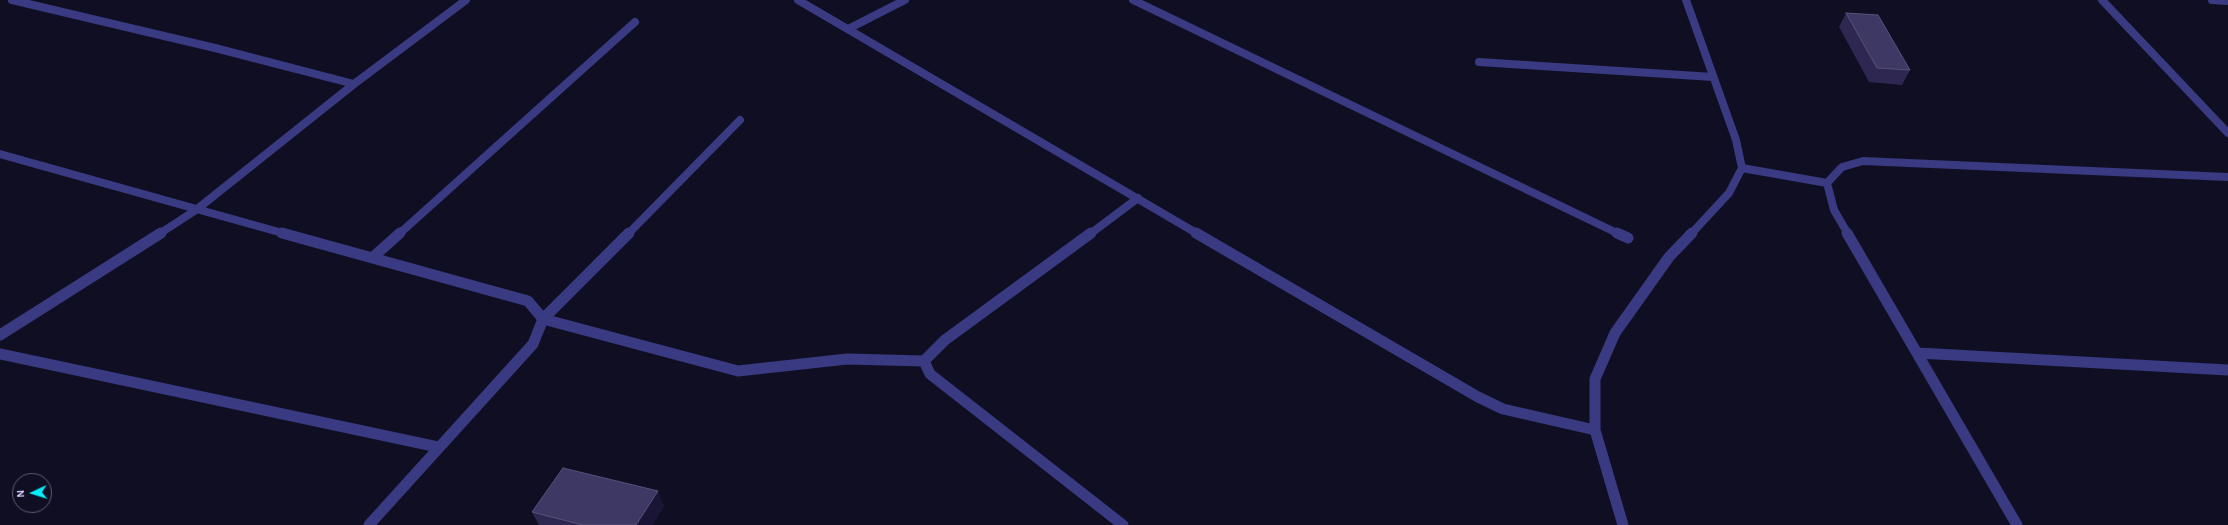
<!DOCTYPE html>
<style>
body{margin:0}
#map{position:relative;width:2228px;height:525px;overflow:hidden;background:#100e23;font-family:"Alegreya Sans",sans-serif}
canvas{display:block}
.north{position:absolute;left:12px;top:473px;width:40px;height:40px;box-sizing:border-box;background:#100e23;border:1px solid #5e5c7b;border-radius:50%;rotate:266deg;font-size:11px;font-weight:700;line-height:16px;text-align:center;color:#d3d0ff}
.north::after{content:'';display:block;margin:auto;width:14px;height:18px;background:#02edf9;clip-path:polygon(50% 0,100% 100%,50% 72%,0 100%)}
</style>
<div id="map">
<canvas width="2228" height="525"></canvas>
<div class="north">N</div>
</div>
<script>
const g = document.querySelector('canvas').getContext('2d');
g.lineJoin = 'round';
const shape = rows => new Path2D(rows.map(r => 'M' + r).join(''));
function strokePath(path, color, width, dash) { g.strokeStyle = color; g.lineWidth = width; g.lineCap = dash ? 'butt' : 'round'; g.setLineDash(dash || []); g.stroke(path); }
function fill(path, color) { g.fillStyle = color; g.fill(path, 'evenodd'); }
strokePath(shape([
 [12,0,215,48,354,84,196,210,159,234],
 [798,0,1198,234],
 [1133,0,1619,234],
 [1686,0,1736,140,1742,168,1729,193,1691,234],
 [2102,0,2228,133],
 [2212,0,2228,1],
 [848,29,905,0],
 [1479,62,1713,77],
 [354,84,466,0],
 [0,154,286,234],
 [1742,168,1827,183],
 [1827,183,1842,167,1863,161,2228,177],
 [1827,183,1834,210,1848,234],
 [399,234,635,22],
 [628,234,740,120],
 [1090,234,1138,198]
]), '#393a81', 8);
strokePath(shape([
 [282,233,528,301,543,319,533,344,369,525],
 [629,233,543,319,738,371,847,359,924,361],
 [1091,233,945,340,924,361,930,374,1123,525],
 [1196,233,1478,397,1503,409,1595,430],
 [1617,233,1628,238],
 [1847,233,2017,525],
 [372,258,400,233],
 [0,335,161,233],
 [1918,353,2228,370],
 [0,354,438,447],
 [1623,525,1595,430,1595,379,1615,333,1669,257,1692,233]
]), '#393a81', 11);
fill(shape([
 [1846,13,1910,70,1902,85,1869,82,1839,27],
 [664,506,652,525,539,525,532,512]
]), '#2d2751');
fill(shape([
 [658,491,664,506,652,525,636,525]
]), '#1a1537');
const building = shape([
 [1846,13,1878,15,1910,70,1877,68,1846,13],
 [563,468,658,491,636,525,583,525,532,512,563,468]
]);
fill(building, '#3e3964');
strokePath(building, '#56517c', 1);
</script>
